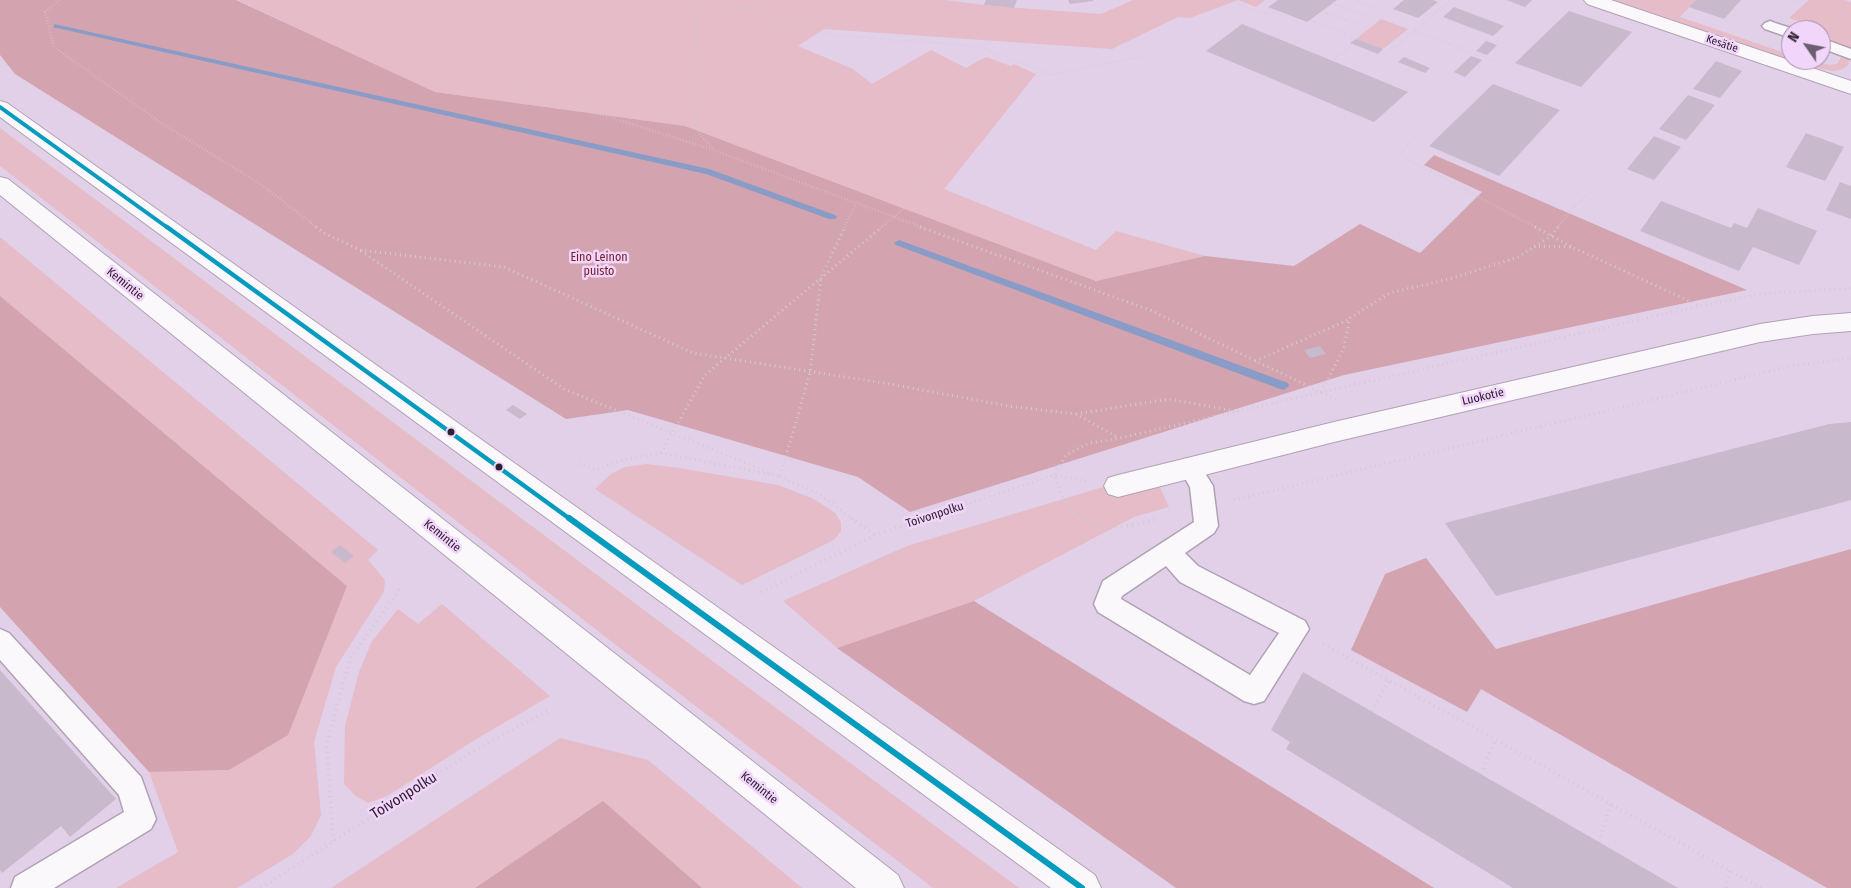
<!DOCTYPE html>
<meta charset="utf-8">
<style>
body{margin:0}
#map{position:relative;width:1851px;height:888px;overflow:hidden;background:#e2d0e8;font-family:"Fira Sans Condensed",sans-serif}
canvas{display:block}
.north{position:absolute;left:1781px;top:20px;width:50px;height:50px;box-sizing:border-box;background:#f2d5fa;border:1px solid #a38daa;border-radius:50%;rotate:303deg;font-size:14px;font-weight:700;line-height:20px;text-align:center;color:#2d2031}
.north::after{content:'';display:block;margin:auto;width:18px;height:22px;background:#6c5e71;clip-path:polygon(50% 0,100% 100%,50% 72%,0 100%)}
</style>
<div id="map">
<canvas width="1851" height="888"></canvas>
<div class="north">N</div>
</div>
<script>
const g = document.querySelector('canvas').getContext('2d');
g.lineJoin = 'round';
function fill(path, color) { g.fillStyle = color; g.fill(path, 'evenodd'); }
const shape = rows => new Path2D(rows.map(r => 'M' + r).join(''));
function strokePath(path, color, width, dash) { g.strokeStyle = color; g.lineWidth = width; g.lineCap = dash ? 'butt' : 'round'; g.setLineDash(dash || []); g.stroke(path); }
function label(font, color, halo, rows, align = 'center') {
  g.font = font + ' "Fira Sans Condensed",sans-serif'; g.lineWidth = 5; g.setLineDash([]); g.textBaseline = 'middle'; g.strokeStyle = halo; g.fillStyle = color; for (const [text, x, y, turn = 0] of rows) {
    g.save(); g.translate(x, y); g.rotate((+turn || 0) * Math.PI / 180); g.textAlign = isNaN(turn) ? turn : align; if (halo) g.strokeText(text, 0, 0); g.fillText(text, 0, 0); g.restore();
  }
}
fill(shape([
 [237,0,944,0,992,6,1101,14,1133,0,1265,0,1256,7,1238,0,1190,18,1178,17,1112,49,824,29,798,46,853,69,872,84,931,50,966,68,986,57,1011,66,1014,64,1036,74,944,189,1096,250,1116,231,1205,256,1096,281,685,126,435,92],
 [1614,0,1696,0,1680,17,1791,55,1791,60,1806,60,1831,65,1837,64,1843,54,1850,58,1848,65,1843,69,1833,71,1810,67],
 [1809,0,1844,0,1851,2,1851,49,1833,43,1825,30,1789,18],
 [1381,19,1408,29,1383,49,1356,39],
 [0,128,668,628,1019,888,933,888,616,645,0,166],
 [0,237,378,550,368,560,385,580,384,592,336,667,314,742,321,815,311,836,293,854,237,888,116,888,178,852,149,772,229,770,347,586,0,296],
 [647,464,679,468,778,485,814,499,835,513,841,522,841,531,834,540,742,585,595,489,611,474,625,467],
 [1153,472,1169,507,1134,517,974,601,837,648,783,601,907,546],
 [442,604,550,696,478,738,387,796,368,803,356,796,344,784,345,726,359,672,372,641,398,609,418,624],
 [560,738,648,760,802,888,702,888,603,802,475,888,331,888]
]), '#e5bcc7');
fill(shape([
 [0,0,236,0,435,92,685,126,1096,281,1205,256,1294,266,1360,224,1420,253,1482,192,1424,165,1434,155,1747,290,1344,375,910,512,858,477,628,410,566,419,15,74,0,55],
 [0,296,347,586,288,735,229,770,149,772,0,607],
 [1851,549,1851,888,1827,888,1481,689,1467,712,1351,650,1385,574,1426,558,1496,649],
 [974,601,1434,888,1176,888,837,648],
 [603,801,702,888,475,888]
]), '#d3a3af');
fill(shape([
 [54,24,709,169,835,215,837,217,835,219,829,219,706,174,57,28,54,28,54,24],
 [899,240,1288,383,1289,386,1284,390,1280,389,896,245,894,243,899,240]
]), '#899cc8');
fill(shape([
 [986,0,1017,0,1014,8,984,5],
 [1068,0,1093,0,1093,1,1070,4],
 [1278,0,1337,0,1307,22,1268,7],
 [1404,0,1433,0,1438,2,1418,18,1393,9],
 [1506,0,1532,0,1525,7],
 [1696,0,1741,0,1724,19,1689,7],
 [1454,7,1504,26,1493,36,1443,17],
 [1569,11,1632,32,1581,87,1515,63],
 [1242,24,1333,61,1408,92,1374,122,1206,51],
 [1356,39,1383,49,1378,54,1350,43],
 [1486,41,1497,45,1487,55,1476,51],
 [1471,56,1482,60,1465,77,1454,72],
 [1404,57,1430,68,1425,73,1398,62],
 [1716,61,1742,71,1720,98,1693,89],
 [1493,84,1560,110,1499,176,1429,146],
 [1688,95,1715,105,1686,140,1659,129],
 [1806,133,1844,147,1825,181,1786,167],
 [1654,136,1681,147,1654,180,1627,169],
 [1840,182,1851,186,1851,219,1826,210],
 [1661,201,1731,228,1734,223,1747,228,1758,208,1817,231,1799,265,1753,247,1739,271,1640,231],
 [1320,346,1326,354,1310,358,1304,350],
 [513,405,527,414,520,419,506,410],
 [1851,422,1851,500,1496,596,1445,523,1829,424],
 [340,545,354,556,345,563,331,552],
 [0,670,116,799,70,837,61,826,2,873,0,870],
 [1303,672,1599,842,1678,888,1513,888,1286,749,1290,742,1271,730]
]), '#c8b9cd');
const lane = shape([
 [1770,21,1775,23,1797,30,1791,30,1791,38,1765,29,1762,26,1765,23,1770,21],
 [1821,38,1851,49,1851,59,1821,48,1821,38],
 [1190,459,1198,462,1213,486,1218,526,1214,533,1185,553,1198,566,1305,621,1309,629,1264,701,1254,704,1244,701,1098,612,1094,604,1103,581,1194,522,1190,487,1179,468,1182,462,1190,459],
 [1166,566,1180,582,1279,633,1250,675,1121,599,1122,596,1166,566],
 [0,629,9,633,141,777,156,819,151,829,54,888,11,888,15,877,124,812,119,795,0,660,0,629]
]);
const street = shape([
 [1584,0,1611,0,1851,81,1851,94,1587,4,1584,0],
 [1851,313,1851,331,1813,334,1760,342,1334,442,1118,497,1108,494,1104,486,1108,478,1118,475,1334,422,1760,324,1813,316,1851,313]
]);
const primary = shape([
 [0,101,7,103,1095,875,1101,888,1051,888,0,117,0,101],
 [0,177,8,179,898,875,904,888,856,888,0,195,0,177]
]);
strokePath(lane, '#b0a2b5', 3);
strokePath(street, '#b0a2b5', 2);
strokePath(primary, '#b0a2b5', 2);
strokePath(shape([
 [59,0,45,12,54,47,161,123,259,183,318,228],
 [697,0,693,116,700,134,713,149],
 [724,0,828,35,977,46,1050,74],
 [1356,0,1379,9],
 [1386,0,1389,1],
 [1233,2,1270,15],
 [1332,3,1368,17],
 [1791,6,1798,0],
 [1322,11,1358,25],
 [1311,20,1347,34],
 [1415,31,1494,61],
 [1380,60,1451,0],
 [1333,61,1350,47],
 [519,94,610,117,713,150,924,228],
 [1413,138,1402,151,1405,158,1537,228],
 [844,228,856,204],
 [880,228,907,206,1023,77,1051,75,1142,56],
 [1557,228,1572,209,1593,190]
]), '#d1cbd3', 2.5, [0.5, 2.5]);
strokePath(shape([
 [316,227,324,233,360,250,504,267,693,353,890,384,1008,406,1076,414,1119,438],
 [920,227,1150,310,1337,400],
 [1535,227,1572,247],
 [1534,246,1572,247,1700,306],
 [361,251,564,389,780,477,810,373,821,277,845,227],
 [1255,361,1350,319],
 [1321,392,1343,350,1350,318,1390,293,1453,278,1518,257,1551,236,1558,227],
 [1076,414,1169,399,1235,411],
 [661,453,705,375,882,227],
 [579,464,596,470,623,460,661,453,773,475],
 [779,477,821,495,853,519],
 [1234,500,1792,366,1851,358],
 [923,519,1054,475,1086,481],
 [1082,519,1076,516,1065,503,1054,475,1066,455,1089,443,1120,438,1700,306,1761,294,1851,288]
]), '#d1cbd3', 3, [1, 4]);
strokePath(shape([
 [851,518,875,535],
 [1079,518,1101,527,1134,525,1157,519],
 [761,592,875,535,927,518],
 [1323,644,1761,888],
 [1372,711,1388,681],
 [1481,774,1495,740],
 [333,841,327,744,350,659,401,587],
 [1599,842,1611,804],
 [261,888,478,748,550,710],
 [1726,888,1730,871]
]), '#d1cbd3', 4, [1, 4.5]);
fill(lane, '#fbf8fc');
fill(street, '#fbf8fc');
fill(primary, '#fbf8fc');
strokePath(shape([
 [0,107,168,228]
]), '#049bbe', 4);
strokePath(shape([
 [167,227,570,519]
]), '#049bbe', 4.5);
strokePath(shape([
 [569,518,1082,888]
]), '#049bbe', 6);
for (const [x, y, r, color] of [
 [451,432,4.5,"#2d2031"],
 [499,467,4.5,"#2d2031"]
]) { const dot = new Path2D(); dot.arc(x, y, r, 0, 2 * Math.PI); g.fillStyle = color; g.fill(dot); strokePath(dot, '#f2d5fa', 2); }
label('11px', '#2d2031', '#f2d5fa', [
 ["Kesätie",1722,44,19]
]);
label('12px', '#731d27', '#f2d5fa', [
 ["Eino Leinon",599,258],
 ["puisto",599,272]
]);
label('12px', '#2d2031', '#f2d5fa', [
 ["Kemintie",125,284,39],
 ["Luokotie",1483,397,-13],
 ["Toivonpolku",935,515,-18],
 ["Kemintie",442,536,39],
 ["Kemintie",759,788,39]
]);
label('15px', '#2d2031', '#f2d5fa', [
 ["Toivonpolku",404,796,-32]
]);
</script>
